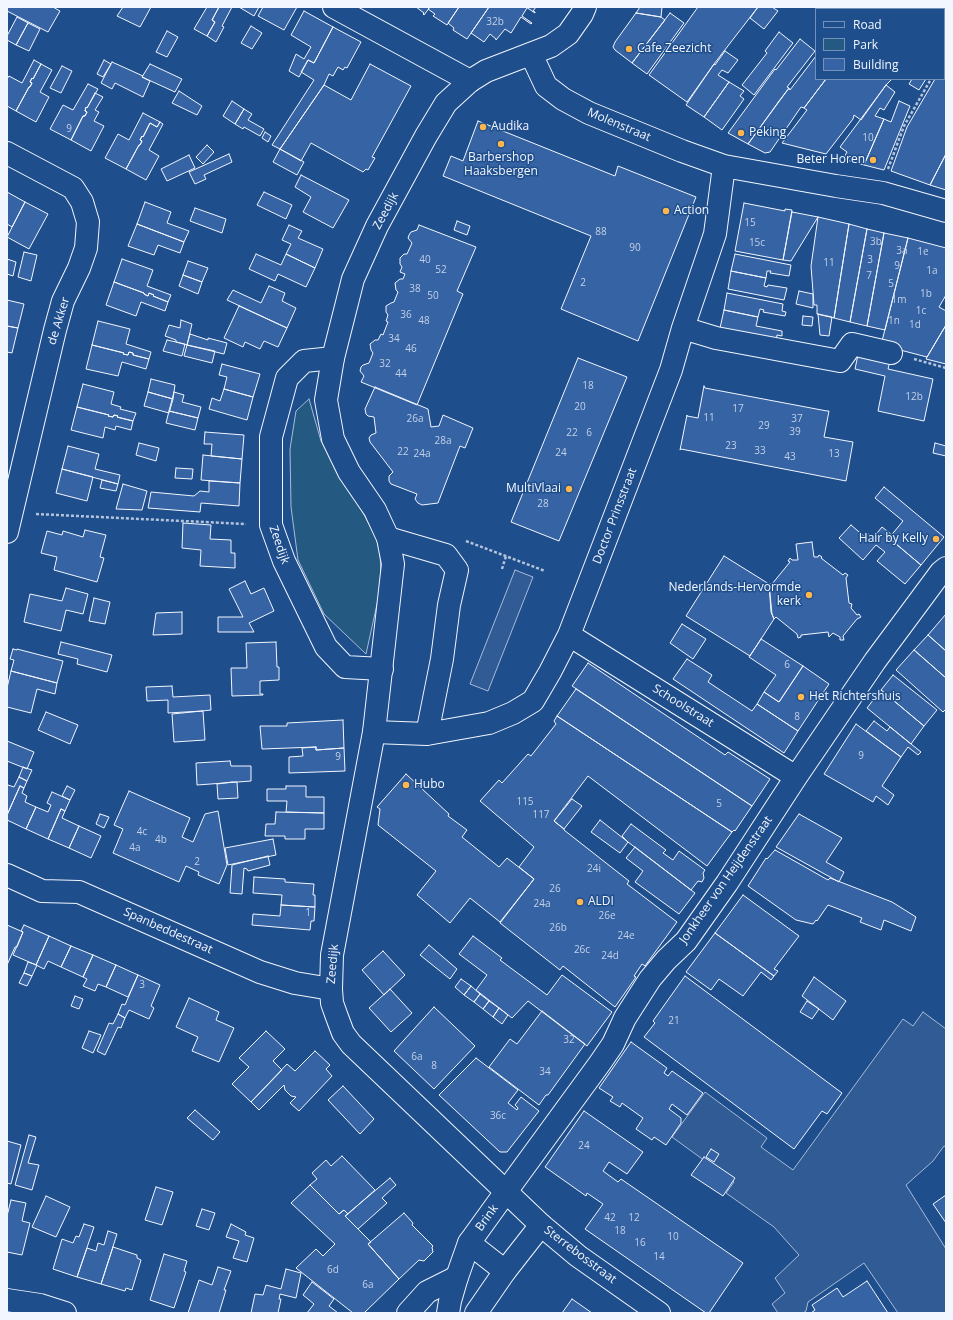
<!DOCTYPE html>
<style>
body{margin:0}
#map{position:relative;width:953px;height:1320px;overflow:hidden;background:#1f4e8c;font-family:"Open Sans",sans-serif}
canvas{display:block}
.frame{position:absolute;inset:0;border:8px solid #f2f6ff;pointer-events:none}
.legend{position:absolute;left:815px;top:8px;width:130px;height:72px;box-sizing:border-box;background:#1f4e8c;border:1px solid #7391ba;margin:0;padding:5px 7px;list-style:none;font-size:12px;color:#f2f6ff}
.legend li{display:flex;align-items:center;gap:8px;height:20px}
.legend b{width:20px;border:1px solid #7391ba}
</style>
<div id="map">
<canvas width="953" height="1320"></canvas>
<div class="frame"></div>
<ul class="legend">
<li><b style="height:5px;background:#1f4e8c"></b>Road</li>
<li><b style="height:11px;background:#245a82"></b>Park</li>
<li><b style="height:11px;background:#3563a3"></b>Building</li>
</ul>
</div>
<script>
const g = document.querySelector('canvas').getContext('2d');
g.lineJoin = 'round';
function fill(path, color) { g.fillStyle = color; g.fill(path, 'evenodd'); }
const shape = rows => new Path2D(rows.map(r => 'M' + r).join(''));
function strokePath(path, color, width, dash) { g.strokeStyle = color; g.lineWidth = width; g.lineCap = dash ? 'butt' : 'round'; g.setLineDash(dash || []); g.stroke(path); }
function label(font, color, halo, rows, align = 'center') {
  g.font = font + ' "Open Sans",sans-serif'; g.lineWidth = 3; g.setLineDash([]); g.textBaseline = 'middle'; g.strokeStyle = halo; g.fillStyle = color; for (const [text, x, y, turn = 0] of rows) {
    g.save(); g.translate(x, y); g.rotate((+turn || 0) * Math.PI / 180); g.textAlign = isNaN(turn) ? turn : align; if (halo) g.strokeText(text, 0, 0); g.fillText(text, 0, 0); g.restore();
  }
}
const green = shape([
 [309,399,321,441,360,507,380,545,381,586,366,654,324,614,298,560,291,507,290,449,296,411,309,399]
]);
fill(green, '#245a82');
strokePath(green, '#a8bbd7', 1);
const parking = shape([
 [515,570,533,577,488,691,470,684,515,570],
 [923,1012,946,1029,946,1147,944,1146,933,1161,906,1185,946,1249,946,1313,898,1313,864,1263,808,1302,806,1311,803,1313,778,1313,772,1304,785,1293,775,1278,799,1255,774,1227,726,1193,734,1182,672,1137,705,1092,767,1138,761,1147,793,1170,903,1019,913,1026,923,1012]
]);
fill(parking, '#305b95');
strokePath(parking, '#a8bbd7', 1);
const building = shape([
 [7,7,53,7,60,11,48,32,7,11,7,7],
 [123,7,151,7,140,27,117,16,123,7],
 [207,7,219,7,212,20,215,22,207,36,194,29,207,7],
 [219,7,232,7,222,26,224,27,216,42,207,36,215,22,212,20,219,7],
 [239,7,259,7,254,16,239,7],
 [263,7,297,7,284,30,258,16,263,7],
 [416,7,430,7,424,15,423,14,424,13,416,7],
 [430,7,459,7,447,25,433,16,435,14,428,9,430,7],
 [459,7,489,7,467,39,453,30,454,28,448,23,459,7],
 [489,7,526,7,527,8,522,16,532,23,531,24,521,17,511,33,505,29,496,40,496,39,490,34,484,42,471,33,489,7],
 [526,7,536,7,533,11,535,12,535,13,526,7],
 [640,7,662,7,661,17,636,13,640,7],
 [698,7,758,7,714,64,687,102,649,75,698,7],
 [758,7,772,7,778,11,764,29,750,18,758,7],
 [885,7,911,7,913,9,883,9,885,7],
 [304,11,333,27,314,63,308,60,299,77,289,71,296,54,304,59,311,47,291,35,304,11],
 [636,13,661,17,665,20,632,63,615,50,613,47,615,42,636,13],
 [670,13,684,23,647,74,632,63,670,13],
 [17,17,28,23,16,45,7,40,7,36,17,17],
 [28,23,40,29,29,51,16,45,28,23],
 [251,26,262,33,252,49,241,43,251,26],
 [333,27,361,42,347,68,345,67,343,70,338,67,333,76,329,74,324,85,280,149,272,145,314,80,301,72,308,60,314,63,333,27],
 [167,31,178,37,167,57,156,52,167,31],
 [779,32,793,43,754,95,742,85,767,53,765,51,779,32],
 [800,39,815,51,787,87,789,88,748,144,728,133,775,69,776,70,800,39],
 [944,43,946,45,946,55,944,58,944,43],
 [725,51,738,60,728,73,722,70,718,75,729,82,704,117,686,105,714,64,715,65,725,51],
 [816,56,816,79,826,79,804,108,801,107,770,152,765,153,748,144,779,101,789,88,790,90,816,56],
 [34,60,41,64,33,79,32,78,30,82,32,83,30,87,29,87,16,111,7,106,7,79,9,76,22,83,34,60],
 [104,60,111,64,103,77,97,74,104,60],
 [112,62,143,76,142,77,150,81,143,97,115,83,112,89,101,83,112,62],
 [41,64,52,70,40,92,49,97,36,122,16,111,29,87,30,87,32,83,30,82,32,78,33,79,41,64],
 [150,64,182,79,175,92,142,77,150,64],
 [370,64,411,86,372,157,375,158,368,170,366,169,363,172,311,143,301,161,280,149,324,85,351,100,370,64],
 [62,66,72,71,61,93,50,88,62,66],
 [946,70,946,154,930,185,891,171,907,127,935,79,944,79,944,72,946,70],
 [826,79,892,79,886,85,861,120,854,115,853,119,826,154,782,143,807,110,804,108,826,79],
 [912,79,926,79,919,90,909,84,912,79],
 [729,82,744,91,740,96,744,99,722,130,704,117,729,82],
 [88,84,98,89,87,108,86,107,85,111,87,112,85,116,83,116,71,140,50,129,63,105,73,110,88,84],
 [886,85,895,92,884,110,880,108,875,116,884,119,864,165,843,159,847,152,840,147,886,85],
 [179,91,202,106,197,115,172,103,179,91],
 [95,93,103,97,95,110,99,112,94,121,104,126,91,151,71,140,83,116,85,116,87,112,85,111,86,107,87,108,95,93],
 [232,101,244,109,235,124,223,116,232,101],
 [899,101,910,106,884,170,864,165,884,119,891,122,899,101],
 [244,109,252,114,248,120,264,129,260,136,244,127,243,129,235,124,244,109],
 [143,113,160,122,157,127,150,123,143,137,142,136,140,140,142,141,140,145,139,145,126,169,105,158,118,134,129,140,143,113],
 [478,121,615,176,618,166,696,197,638,341,561,309,591,236,443,176,451,156,463,161,478,121],
 [160,122,163,124,149,150,159,156,146,180,126,169,139,145,140,145,142,141,140,140,142,136,143,137,150,123,157,127,160,122],
 [265,132,271,136,268,142,262,138,265,132],
 [207,145,214,152,203,164,196,157,207,145],
 [280,149,304,162,297,175,273,162,280,149],
 [229,154,232,162,204,175,206,179,195,184,189,172,229,154],
 [946,154,946,190,930,185,946,154],
 [189,155,195,168,167,181,161,169,189,155],
 [301,175,349,200,333,228,303,212,311,197,295,187,301,175],
 [7,192,25,202,12,227,7,224,7,192],
 [264,192,292,205,286,219,257,205,264,192],
 [25,202,48,214,29,249,7,237,25,202],
 [145,202,171,212,167,223,189,231,184,242,137,224,145,202],
 [744,203,785,211,785,209,792,210,783,260,735,251,744,203],
 [195,208,226,219,222,233,190,221,195,208],
 [792,212,818,217,791,261,783,260,792,212],
 [818,217,849,224,834,318,817,314,817,305,814,305,811,266,818,217],
 [457,221,470,226,467,235,454,230,457,221],
 [137,224,184,242,180,253,158,245,154,255,128,246,137,224],
 [849,224,867,229,850,322,834,318,849,224],
 [289,225,302,231,298,238,323,249,315,268,286,254,291,244,282,240,289,225],
 [419,225,476,247,457,291,463,294,417,405,361,382,364,376,360,371,361,367,363,365,369,363,373,353,371,350,370,344,375,340,378,340,381,334,383,335,388,322,386,321,388,315,386,312,386,306,391,303,394,302,398,292,396,290,395,283,400,279,403,279,405,274,400,272,402,267,400,264,400,258,404,254,407,254,412,243,408,238,409,235,411,232,417,230,419,225],
 [867,229,884,233,867,326,850,322,867,229],
 [884,233,908,238,885,330,867,326,884,233],
 [908,238,946,248,946,295,939,307,946,311,946,325,927,357,881,345,908,238],
 [24,252,37,255,31,281,18,277,24,252],
 [256,254,281,265,286,254,315,268,306,287,278,274,275,281,249,269,256,254],
 [735,254,791,265,789,276,770,273,771,271,767,271,766,278,731,271,735,254],
 [7,259,16,262,13,276,7,274,7,259],
 [122,259,153,270,147,286,171,295,168,302,153,296,154,295,149,293,148,296,144,294,144,293,114,282,122,259],
 [188,261,208,268,202,282,183,275,188,261],
 [731,271,766,278,764,286,767,287,768,285,787,288,784,300,728,289,731,271],
 [183,275,202,282,198,294,179,286,183,275],
 [114,282,144,293,144,294,148,296,149,293,154,295,153,296,168,302,165,311,141,302,136,316,106,305,114,282],
 [269,286,285,293,282,301,296,308,287,328,227,300,233,290,261,303,269,286],
 [799,291,813,294,813,308,796,304,799,291],
 [727,293,783,304,782,311,786,312,785,316,763,312,764,310,760,309,758,317,724,310,727,293],
 [7,300,24,304,18,328,7,326,7,300],
 [239,306,287,328,278,347,264,341,260,349,245,342,243,347,224,338,239,306],
 [724,310,758,317,756,326,782,331,782,336,777,335,776,343,720,328,724,310],
 [818,314,832,317,829,336,820,335,818,314],
 [803,316,813,317,812,326,802,325,803,316],
 [181,320,192,324,187,345,176,342,176,340,165,336,169,325,180,328,181,320],
 [98,321,130,329,126,344,151,352,149,359,133,355,133,353,129,352,128,355,123,354,124,353,92,345,98,321],
 [946,325,946,364,926,359,927,357,946,325],
 [7,326,18,328,12,353,7,352,7,326],
 [190,334,208,340,208,338,227,343,224,354,187,345,190,334],
 [167,340,185,344,182,356,163,351,167,340],
 [92,345,124,353,123,354,128,355,129,352,133,353,133,355,149,359,146,369,122,362,118,376,86,369,92,345],
 [187,345,215,351,212,363,184,356,187,345],
 [859,350,891,357,888,369,933,379,924,421,878,411,885,376,855,369,859,350],
 [578,358,627,377,559,541,511,522,578,358],
 [222,364,260,374,253,397,224,389,227,377,219,375,222,364],
 [151,379,175,385,173,399,148,392,151,379],
 [83,384,114,392,111,404,121,407,120,409,136,413,133,421,117,417,118,416,114,415,113,417,108,416,109,415,77,407,83,384],
 [704,386,705,388,827,411,829,411,824,437,853,442,846,481,681,449,680,450,687,415,687,416,698,418,704,386],
 [375,387,428,409,431,427,439,426,443,415,473,428,465,448,460,446,438,503,422,505,418,503,415,499,417,494,391,484,389,481,389,476,393,472,370,442,369,438,371,435,376,433,374,417,368,416,366,414,365,409,375,387],
 [224,389,253,397,247,420,209,409,212,398,220,401,224,389],
 [148,392,173,399,169,413,144,406,148,392],
 [174,392,184,395,182,402,201,407,198,418,169,411,174,392],
 [77,407,109,415,108,416,113,417,114,415,118,416,117,417,133,421,131,430,116,426,115,430,105,427,103,438,71,430,77,407],
 [169,411,198,418,195,430,166,423,169,411],
 [205,432,244,435,242,459,211,456,212,444,204,444,205,432],
 [139,443,159,448,156,461,136,455,139,443],
 [935,443,946,446,946,456,933,453,935,443],
 [68,446,99,454,95,469,120,475,118,484,62,469,68,446],
 [203,455,242,459,240,483,201,480,203,455],
 [176,468,193,469,192,479,175,478,176,468],
 [62,469,93,477,87,501,56,493,62,469],
 [102,480,118,484,116,491,100,488,102,480],
 [209,481,240,483,239,506,201,503,200,512,148,508,151,492,194,496,200,491,209,492,209,481],
 [123,484,147,491,142,510,116,509,123,484],
 [884,487,944,537,921,565,889,538,903,521,875,498,884,487],
 [183,523,211,525,210,539,231,540,231,553,235,553,235,568,200,566,201,550,182,548,183,523],
 [851,525,865,537,869,534,873,538,882,527,892,535,889,538,921,565,905,584,877,561,885,552,876,545,863,560,839,538,851,525],
 [85,530,106,535,100,557,104,558,97,582,54,570,57,557,41,553,47,531,62,535,63,531,83,537,85,530],
 [812,542,814,557,818,557,819,555,822,557,821,558,843,575,845,573,848,575,846,578,849,603,852,604,851,608,857,615,859,614,861,617,857,619,843,636,844,640,840,640,840,637,833,633,829,637,828,632,801,635,801,637,798,638,797,634,776,617,774,619,772,614,769,584,772,584,790,562,788,561,790,558,792,560,798,560,796,544,812,542],
 [724,556,769,584,771,612,774,619,750,656,686,616,724,556],
 [245,581,251,594,264,588,274,611,249,623,254,632,218,632,218,617,243,617,229,589,245,581],
 [66,588,88,594,83,614,66,610,61,631,24,622,30,594,62,601,66,588],
 [94,598,110,602,105,624,89,621,94,598],
 [182,612,182,634,153,635,156,613,182,612],
 [946,614,946,651,928,635,946,614],
 [682,624,706,639,693,659,670,643,682,624],
 [928,635,946,651,946,678,914,650,928,635],
 [761,639,803,666,779,702,764,692,776,675,749,657,761,639],
 [61,642,112,655,107,672,77,664,78,659,58,654,61,642],
 [276,642,277,667,279,667,279,680,260,681,260,694,263,694,263,695,232,696,231,668,247,668,246,643,276,642],
 [13,649,17,650,17,649,63,661,57,683,11,671,14,660,10,659,13,649],
 [914,650,946,678,946,709,943,712,896,670,914,650],
 [687,659,712,675,708,682,752,711,757,704,798,731,784,753,673,679,687,659],
 [588,663,725,755,728,752,770,779,752,806,572,686,588,663],
 [803,666,829,684,798,731,757,704,764,692,779,702,803,666],
 [11,671,57,683,55,694,37,689,31,713,7,707,7,688,11,671],
 [893,675,937,710,924,726,881,690,893,675],
 [172,686,173,697,210,695,211,710,202,711,168,713,168,700,147,701,146,687,172,686],
 [576,689,752,806,735,831,734,830,732,832,557,716,576,689],
 [881,690,924,726,911,744,867,708,881,690],
 [202,711,203,711,205,740,174,742,172,714,202,711],
 [46,712,78,725,70,744,38,730,46,712],
 [557,716,732,832,707,866,588,776,554,821,564,829,564,830,629,881,627,884,677,922,645,966,642,964,634,976,636,977,615,1007,563,966,560,970,500,923,534,879,519,867,534,847,480,801,499,780,502,783,528,754,531,756,556,724,554,721,557,716],
 [343,720,344,748,316,750,316,747,262,749,260,726,287,726,287,723,343,720],
 [874,721,887,731,890,727,921,752,918,755,908,747,901,757,866,731,874,721],
 [856,724,901,757,882,786,894,795,888,805,876,796,873,802,824,774,856,724],
 [7,741,34,752,27,769,7,761,7,741],
 [316,747,316,750,344,748,345,771,289,773,289,757,303,756,302,748,316,747],
 [230,761,231,766,251,766,251,781,197,785,196,763,230,761],
 [23,767,32,770,27,781,19,777,23,767],
 [406,774,449,814,448,816,467,830,462,837,499,867,507,858,534,879,500,922,470,898,450,923,417,895,436,871,378,825,380,809,377,807,406,774],
 [19,777,27,781,24,788,20,786,7,815,7,786,8,785,14,787,19,777],
 [232,782,237,782,238,798,218,799,217,784,232,782],
 [20,786,24,788,22,793,27,796,25,802,36,807,26,829,7,820,7,815,20,786],
 [67,786,75,790,70,800,62,796,67,786],
 [286,786,306,786,306,797,324,797,324,813,286,812,287,801,267,801,267,789,286,789,286,786],
 [129,791,190,818,182,837,193,842,205,814,218,811,227,865,219,884,198,875,199,872,186,866,179,882,113,853,123,829,114,825,129,791],
 [52,792,70,800,65,811,61,809,48,839,26,829,36,807,48,812,51,805,47,803,52,792],
 [572,799,582,806,564,829,554,821,572,799],
 [61,809,65,811,62,818,79,826,69,848,48,839,61,809],
 [276,812,324,813,324,829,305,829,305,839,285,839,285,836,265,836,266,824,275,824,276,812],
 [100,814,109,817,104,828,96,824,100,814],
 [799,814,842,838,826,862,844,872,839,882,776,847,799,814],
 [600,820,628,842,620,853,591,832,600,820],
 [631,824,666,850,663,853,673,860,679,851,705,870,703,873,704,878,702,882,698,881,691,890,628,842,622,836,631,824],
 [79,826,101,836,91,858,69,848,79,826],
 [273,839,276,855,228,865,225,848,273,839],
 [635,847,695,893,679,914,635,882,643,871,626,858,635,847],
 [775,850,828,880,830,878,892,902,916,917,911,931,884,920,881,930,860,922,862,918,828,905,817,921,816,920,813,924,796,920,748,886,766,858,767,859,775,850],
 [268,856,270,865,248,871,247,869,244,868,242,894,230,893,232,865,268,856],
 [254,877,285,879,285,882,314,884,313,895,315,895,315,907,281,905,282,895,253,893,254,877],
 [743,895,799,936,774,969,778,971,774,976,715,933,743,895],
 [281,905,315,907,314,921,311,921,310,930,252,925,253,914,280,916,281,905],
 [7,925,23,932,17,947,15,947,7,965,7,925],
 [24,925,49,936,36,965,13,955,23,932,21,931,24,925],
 [715,933,774,976,771,980,761,972,743,996,719,979,711,990,686,972,715,933],
 [49,936,71,946,61,967,48,961,44,969,36,965,49,936],
 [473,936,502,958,500,960,547,995,562,975,612,1012,587,1046,528,1001,512,1018,476,990,487,975,459,954,473,936],
 [429,945,457,969,450,979,420,955,429,945],
 [71,946,93,955,83,977,61,967,71,946],
 [383,951,405,975,384,995,362,970,383,951],
 [93,955,116,965,106,987,98,984,95,991,83,986,87,979,83,977,93,955],
 [28,962,37,965,32,976,24,973,28,962],
 [116,965,138,975,128,997,106,987,116,965],
 [24,973,32,976,27,986,19,983,24,973],
 [138,975,160,985,151,1006,154,1008,149,1019,129,1010,125,1018,118,1014,122,1004,125,1005,138,975],
 [685,976,842,1093,827,1114,822,1111,794,1149,644,1037,655,1023,653,1021,685,976],
 [814,977,846,1001,833,1020,802,996,814,977],
 [461,979,471,986,464,995,455,987,461,979],
 [471,986,480,994,474,1002,464,995,471,986],
 [390,989,412,1013,391,1032,369,1008,390,989],
 [480,994,489,1001,483,1009,474,1002,480,994],
 [75,996,83,999,79,1009,71,1006,75,996],
 [189,998,219,1012,216,1020,234,1028,219,1062,192,1051,198,1037,176,1027,189,998],
 [489,1001,499,1008,493,1017,483,1009,489,1001],
 [807,1001,819,1009,812,1019,800,1012,807,1001],
 [434,1007,475,1046,434,1089,394,1051,434,1007],
 [499,1008,508,1015,502,1024,493,1017,499,1008],
 [542,1011,585,1044,548,1095,546,1095,539,1105,489,1067,510,1039,517,1044,542,1011],
 [118,1014,125,1018,121,1028,118,1027,105,1055,97,1051,109,1023,113,1024,118,1014],
 [89,1031,101,1035,93,1053,82,1048,89,1031],
 [266,1031,285,1049,273,1061,282,1070,251,1102,232,1084,249,1067,239,1058,266,1031],
 [631,1042,667,1068,664,1073,668,1076,672,1071,703,1093,687,1115,672,1104,669,1109,681,1118,681,1123,666,1145,654,1137,652,1140,636,1129,643,1118,622,1103,620,1107,610,1101,613,1097,599,1088,631,1042],
 [315,1051,330,1065,326,1069,332,1076,299,1111,290,1103,296,1097,291,1096,285,1090,284,1085,259,1110,251,1102,287,1064,295,1071,315,1051],
 [476,1058,518,1090,508,1103,517,1110,518,1108,515,1105,521,1097,539,1111,507,1152,500,1152,439,1095,476,1058],
 [343,1086,374,1119,360,1134,328,1100,343,1086],
 [195,1110,220,1132,213,1140,187,1118,195,1110],
 [584,1111,643,1152,627,1174,609,1162,603,1171,618,1182,621,1179,743,1263,709,1313,706,1313,585,1229,603,1204,587,1193,586,1196,545,1167,584,1111],
 [29,1135,36,1137,28,1163,39,1165,32,1190,15,1185,29,1135],
 [7,1141,21,1145,11,1184,7,1183,7,1141],
 [711,1149,719,1154,714,1162,706,1157,711,1149],
 [342,1156,375,1190,348,1214,344,1210,339,1214,310,1185,317,1179,312,1173,326,1160,331,1166,342,1156],
 [704,1157,735,1178,723,1196,691,1175,704,1157],
 [390,1178,396,1185,382,1198,387,1203,358,1229,345,1216,390,1178],
 [310,1185,339,1214,344,1210,348,1214,345,1216,371,1242,368,1244,399,1279,364,1313,353,1313,296,1268,316,1249,323,1256,335,1244,291,1203,310,1185],
 [156,1187,173,1192,162,1225,145,1220,156,1187],
 [946,1195,946,1223,933,1204,946,1195],
 [46,1196,70,1207,56,1237,32,1227,46,1196],
 [11,1200,26,1203,22,1221,30,1223,22,1255,7,1252,7,1216,11,1200],
 [202,1209,215,1213,209,1230,196,1226,202,1209],
 [404,1213,413,1223,412,1225,433,1246,432,1247,433,1252,424,1261,419,1260,399,1279,368,1244,404,1213],
 [84,1224,94,1227,77,1277,53,1269,62,1239,73,1243,76,1236,79,1237,84,1224],
 [231,1224,246,1232,245,1235,254,1238,247,1262,233,1258,239,1241,226,1237,231,1224],
 [108,1231,117,1234,101,1284,77,1277,87,1248,96,1251,98,1243,104,1245,108,1231],
 [113,1247,137,1255,137,1258,141,1260,132,1290,126,1288,125,1291,101,1284,113,1247],
 [164,1254,187,1261,184,1271,186,1272,174,1308,150,1300,164,1254],
 [218,1267,231,1271,224,1290,226,1290,219,1313,188,1313,199,1280,212,1285,218,1267],
 [286,1269,301,1273,296,1298,280,1294,279,1299,281,1299,278,1313,251,1313,255,1294,263,1295,266,1285,281,1289,286,1269],
 [867,1281,888,1313,811,1313,815,1310,812,1305,837,1288,843,1297,867,1281],
 [312,1282,334,1299,329,1306,338,1313,307,1313,314,1304,303,1295,312,1282],
 [572,1299,592,1313,562,1313,572,1299]
]);
fill(building, '#3563a3');
strokePath(building, '#f2f6ff', 1);
const minor = shape([
 [334,7,470,81],
 [531,54,546,86,563,99,589,113,682,151,724,166,836,186,883,193,946,211],
 [7,153,73,188,82,202,88,222,86,248,79,268,63,301,55,330,7,532],
 [683,328,716,338,840,361,852,344,891,353],
 [333,358,304,361,287,378,271,437,271,525,284,561,326,647,345,667,382,669],
 [388,538,446,555,457,570,449,605,442,659,427,734],
 [569,635,796,777],
 [374,732,427,734,489,723,513,713,533,701,550,672,569,635,671,370,683,328,715,234,724,166],
 [7,875,42,891,79,892,260,972,295,983,331,989],
 [505,1193,600,1063,613,1044,625,1018,650,979,666,960,686,941,727,883,796,777,875,661,941,572,946,568],
 [541,1225,578,1256,659,1313],
 [469,1243,505,1271],
 [7,1300,40,1305,65,1313],
 [408,1313,427,1292,457,1277]
]);
const major = shape([
 [448,1313,450,1301,457,1277,469,1243,505,1193],
 [476,1313,505,1271,541,1225,351,1044,343,1033,337,1017,332,1003,331,989,332,955,374,732,393,564,388,538,375,510,349,472,333,439,326,400,333,358,353,279,377,226,426,136,446,103,470,81,486,71,551,46,568,34,582,14,585,7]
]);
strokePath(minor, '#f2f6ff', 24);
strokePath(major, '#f2f6ff', 24);
strokePath(shape([
 [944,63,946,61],
 [888,169,904,126,931,79],
 [914,359,946,368],
 [36,514,246,524],
 [466,541,545,571],
 [502,569,506,556]
]), '#b3c4dc', 2.5, [3, 2]);
strokePath(minor, '#1f4e8c', 22);
strokePath(major, '#1f4e8c', 22);
for (const [x, y, r, color] of [
 [629,49,4,"#ffb74d"],
 [483,127,4,"#ffb74d"],
 [741,133,4,"#ffb74d"],
 [501,144,4,"#ffb74d"],
 [873,160,4,"#ffb74d"],
 [666,211,4,"#ffb74d"],
 [569,489,4,"#ffb74d"],
 [936,539,4,"#ffb74d"],
 [809,595,4,"#ffb74d"],
 [801,697,4,"#ffb74d"],
 [406,785,4,"#ffb74d"],
 [580,902,4,"#ffb74d"]
]) { const dot = new Path2D(); dot.arc(x, y, r, 0, 2 * Math.PI); g.fillStyle = color; g.fill(dot); strokePath(dot, '#1f4e8c', 1.5); }
label('10px', '#c3d1e8', null, [
 ["32b",495,22],
 ["9",69,129],
 ["10",868,138],
 ["15",750,223],
 ["88",601,232],
 ["3b",876,242],
 ["15c",757,243],
 ["90",635,248],
 ["3a",902,251],
 ["1e",923,252],
 ["40",425,260],
 ["3",870,260],
 ["11",829,263],
 ["9",897,266],
 ["52",441,270],
 ["1a",932,271],
 ["7",869,276],
 ["2",583,283],
 ["5",891,284],
 ["38",415,289],
 ["1b",926,294],
 ["50",433,296],
 ["1m",899,300],
 ["1c",921,311],
 ["36",406,315],
 ["48",424,321],
 ["1n",894,321],
 ["1d",915,325],
 ["34",394,339],
 ["46",411,349],
 ["32",385,364],
 ["44",401,374],
 ["18",588,386],
 ["12b",914,397],
 ["20",580,407],
 ["17",738,409],
 ["11",709,418],
 ["26a",415,419],
 ["37",797,419],
 ["29",764,426],
 ["39",795,432],
 ["22",572,433],
 ["6",589,433],
 ["28a",443,441],
 ["23",731,446],
 ["33",760,451],
 ["22",403,452],
 ["24",561,453],
 ["24a",422,454],
 ["13",834,454],
 ["43",790,457],
 ["28",543,504],
 ["6",787,665],
 ["8",797,717],
 ["9",861,756],
 ["9",338,757],
 ["115",525,802],
 ["5",719,804],
 ["117",541,815],
 ["4c",142,832],
 ["4b",161,840],
 ["4a",135,848],
 ["2",197,862],
 ["24i",594,869],
 ["26",555,889],
 ["24a",542,904],
 ["1",308,913],
 ["26e",607,916],
 ["26b",558,928],
 ["24e",626,936],
 ["26c",582,950],
 ["24d",610,956],
 ["3",142,985],
 ["21",674,1021],
 ["32",569,1040],
 ["6a",417,1057],
 ["8",434,1066],
 ["34",545,1072],
 ["36c",498,1116],
 ["24",584,1146],
 ["42",610,1218],
 ["12",634,1218],
 ["18",620,1231],
 ["10",673,1237],
 ["16",640,1243],
 ["14",659,1257],
 ["6d",333,1270],
 ["6a",368,1285]
]);
label('12px', '#f2f6ff', '#1f4e8c', [
 ["Cafe Zeezicht",637,49],
 ["Audika",491,127],
 ["Peking",749,133],
 ["Barbershop",501,158,"center"],
 ["Haaksbergen",501,172,"center"],
 ["Beter Horen",865,160,"right"],
 ["Action",674,211],
 ["MultiVlaai",561,489,"right"],
 ["Hair by Kelly",928,539,"right"],
 ["Nederlands-Hervormde",801,588,"right"],
 ["kerk",801,602,"right"],
 ["Het Richtershuis",809,697],
 ["Hubo",414,785],
 ["ALDI",588,902]
], 'left');
label('12px', '#f2f6ff', '#1f4e8c', [
 ["Molenstraat",619,125,23],
 ["Zeedijk",386,211,-62],
 ["de Akker",59,321,-73],
 ["Doctor Prinsstraat",615,516,-69],
 ["Zeedijk",279,545,71],
 ["Schoolstraat",683,706,32],
 ["Jonkheer von Heijdenstraat",726,880,-55],
 ["Spanbeddestraat",168,931,24],
 ["Zeedijk",333,964,-85],
 ["Brink",487,1218,-54],
 ["Sterrebosstraat",580,1255,37]
]);
</script>
